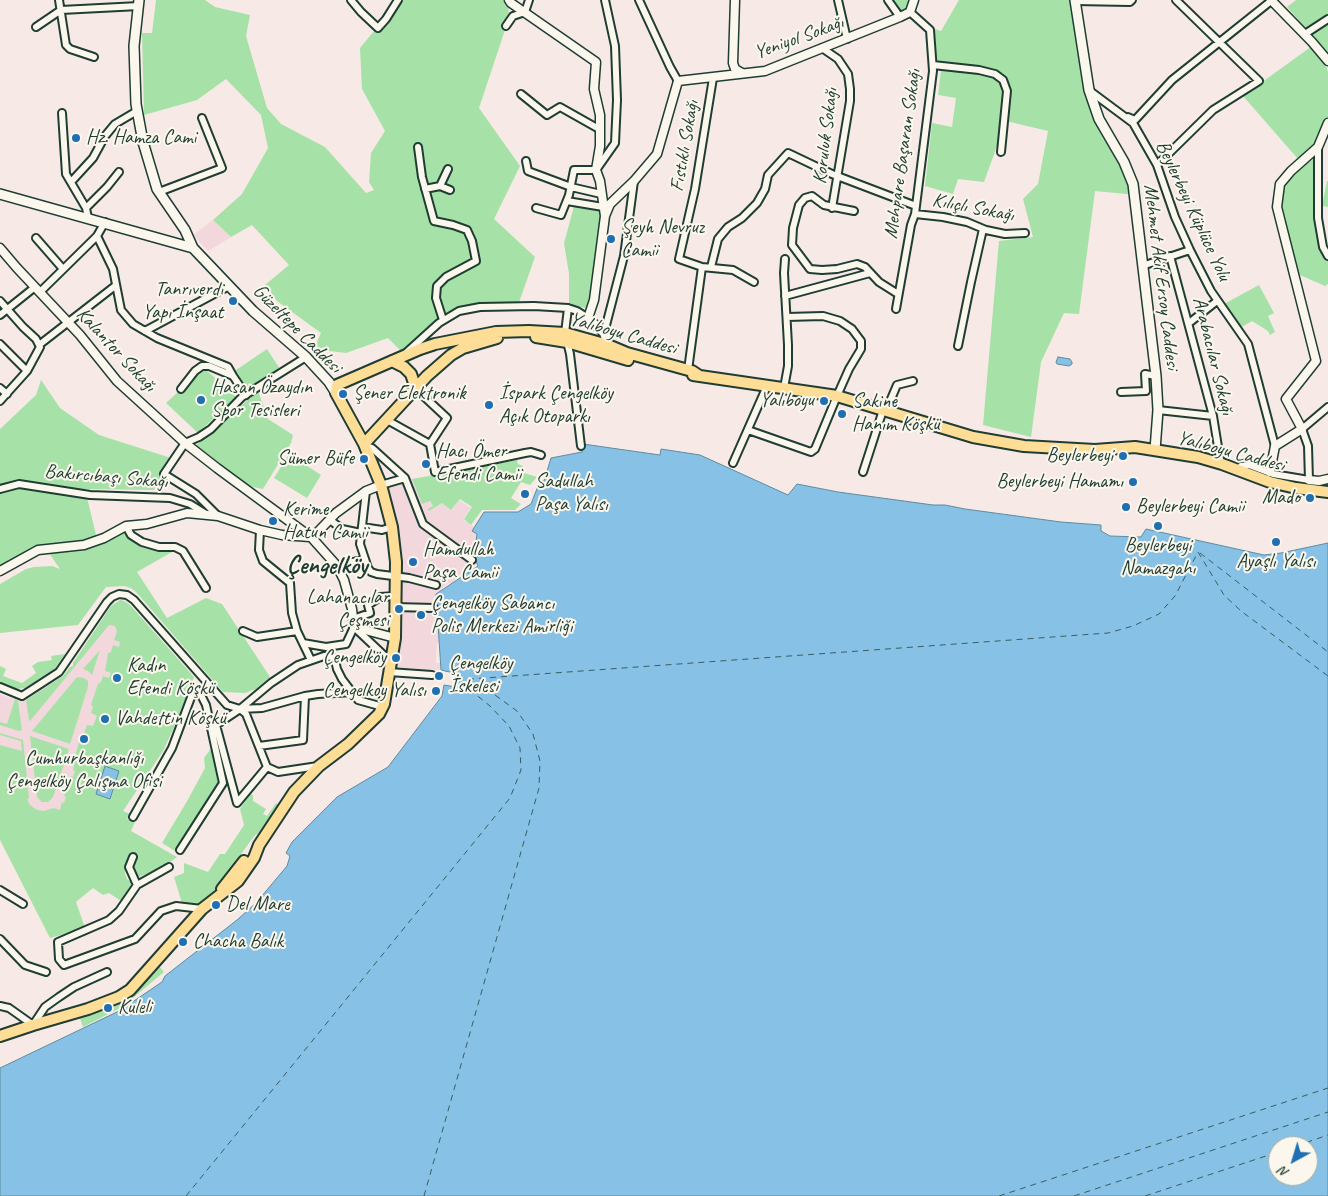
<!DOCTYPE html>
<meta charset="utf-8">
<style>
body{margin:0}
#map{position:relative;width:1328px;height:1196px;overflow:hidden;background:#f7e9e5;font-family:Caveat,sans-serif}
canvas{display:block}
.north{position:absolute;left:1268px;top:1136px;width:50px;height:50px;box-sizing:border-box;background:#fbf7ec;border:1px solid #a3ada2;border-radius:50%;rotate:219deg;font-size:14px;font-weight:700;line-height:20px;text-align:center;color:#1f3d34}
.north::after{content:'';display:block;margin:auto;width:18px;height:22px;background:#1f6fb2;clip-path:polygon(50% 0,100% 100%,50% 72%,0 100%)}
</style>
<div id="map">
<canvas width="1328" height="1196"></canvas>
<div class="north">N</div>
</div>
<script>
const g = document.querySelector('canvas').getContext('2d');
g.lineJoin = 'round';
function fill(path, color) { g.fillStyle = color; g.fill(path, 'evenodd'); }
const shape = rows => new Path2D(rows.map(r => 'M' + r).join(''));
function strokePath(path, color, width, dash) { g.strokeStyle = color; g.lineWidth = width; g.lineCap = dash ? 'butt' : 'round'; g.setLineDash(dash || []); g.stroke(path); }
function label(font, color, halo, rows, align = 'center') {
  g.font = font + ' Caveat,sans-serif'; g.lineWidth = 4; g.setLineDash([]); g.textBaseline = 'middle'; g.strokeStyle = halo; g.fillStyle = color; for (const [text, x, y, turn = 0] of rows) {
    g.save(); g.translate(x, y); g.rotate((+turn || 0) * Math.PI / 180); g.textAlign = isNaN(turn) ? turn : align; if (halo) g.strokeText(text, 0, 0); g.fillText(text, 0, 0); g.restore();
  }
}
fill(shape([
 [213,220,231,237,208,251,193,235],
 [406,478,412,479,416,488,430,501,433,507,429,509,429,511,442,503,452,510,459,500,471,508,463,519,474,527,472,531,476,534,474,561,451,584,448,583,436,594,439,643,437,643,436,659,436,663,440,663,440,670,432,669,430,672,431,673,399,670,397,668,397,603,384,485],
 [120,600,124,601,130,605,194,677,174,727,163,751,123,811,130,814,0,821,0,694,18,701,26,700,63,677,70,667,73,666,73,663]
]), '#f2d8dd');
fill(shape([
 [156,0,205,0,215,7,250,15,246,36,267,108,281,124,325,147,366,193,374,190,369,182,371,153,385,131,362,89,360,48,398,2,402,0,508,0,509,18,479,108,520,166,494,219,535,257,517,308,456,310,403,353,388,338,346,353,314,349,321,333,277,301,265,285,289,265,252,225,231,237,213,220,242,194,268,148,261,115,226,79,197,100,144,115,142,33,152,33],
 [891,0,910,0,907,9,900,13],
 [959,0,1073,0,1088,97,1137,195,1095,191,1079,314,1064,313,1041,362,1031,437,983,425,999,241,1033,237,1023,199,1038,184,1048,131,1006,121,984,182,958,179,953,194,925,186,932,123,952,127,956,98,938,95,942,62,929,59,929,27,941,31],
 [1296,0,1328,0,1328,54,1287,7],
 [1312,46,1326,66,1328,72,1328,118,1319,140,1298,159,1243,96],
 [1317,157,1313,212,1320,251,1328,260,1328,284,1325,286,1293,272,1278,195,1292,173],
 [1327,181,1328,181,1328,207,1322,206],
 [574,206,601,212,589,308,569,306,569,274,564,243],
 [1259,285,1274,313,1268,316,1275,332,1270,335,1268,331,1252,321,1240,328,1224,304],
 [267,349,280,369,246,392,233,372],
 [204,368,236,397,198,433,166,403],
 [41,380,60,408,99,435,171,458,154,490,85,489,97,539,125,531,172,552,137,572,167,618,206,598,222,604,270,677,256,689,245,693,223,692,136,592,131,588,124,586,106,587,78,625,0,633,0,584,26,569,34,567,52,566,60,569,47,550,0,567,0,429,36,395],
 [258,391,268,419,293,435,291,443,263,489,248,486,196,445],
 [289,454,321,475,307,498,274,478],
 [517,460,518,464,523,466,521,472,537,477,530,485,521,482,511,498,521,504,515,510,482,510,471,525,464,519,472,507,460,499,451,510,442,503,429,511,428,509,433,506,430,501,422,504,412,479],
 [120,600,124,601,130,605,194,677,174,727,163,751,123,811,130,814,127,819,135,822,131,831,177,857,161,869,138,877,131,866,136,857,134,854,131,854,128,857,125,874,127,879,132,883,121,901,109,893,103,895,93,888,76,902,85,928,50,938,0,840,0,745,22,751,21,741,0,735,0,733,23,740,29,798,27,799,30,805,37,810,44,811,53,808,60,810,62,802,64,803,66,797,64,796,71,776,73,777,75,771,73,770,74,766,73,763,81,735,84,733,87,725,93,726,97,716,91,713,93,707,91,705,98,684,101,682,103,676,109,678,111,673,105,671,108,653,111,652,113,645,119,647,120,642,114,640,117,631,115,626,109,625,30,721,29,720,26,700,63,676,70,667,73,666,73,663,111,606],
 [100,650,99,653,92,675,88,671,83,669],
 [65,654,55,669,25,688,17,689,0,682,0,666,6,669,3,676,22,683,36,673,32,666,38,662,52,660,51,656],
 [77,677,84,678,88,681,88,687,70,744,32,731],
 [15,699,18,701,22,730,19,731,0,725,0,722,7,724],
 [30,736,69,749,53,797,48,802,42,802,37,797],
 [212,747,220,781,175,851,162,843,186,803,205,768,204,758],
 [250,794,253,795,253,801,266,809,263,814,267,816,276,803,281,806,262,832,255,835,211,895,195,905,182,903,174,877,184,873,184,863,208,872,220,854,225,854,244,825,240,809],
 [159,966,164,972,122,1007,83,1027,79,1015,122,1001]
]), '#a6e2a8');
const water = shape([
 [1058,357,1070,359,1072,362,1072,364,1069,366,1057,364,1056,362,1058,357],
 [583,444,660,455,661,449,700,455,788,495,797,484,838,492,933,505,945,505,965,509,1061,522,1101,525,1101,531,1110,536,1141,537,1146,529,1264,555,1281,553,1328,543,1328,1196,0,1196,0,1068,119,1011,162,982,165,976,237,920,256,903,287,866,290,856,286,853,292,842,337,797,388,767,442,696,444,685,456,687,458,674,441,670,436,594,478,566,474,556,477,534,472,531,484,512,518,512,531,504,540,481,544,481,551,458,582,452,583,444],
 [1278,1146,1308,1146,1308,1176,1278,1176,1278,1146],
 [105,766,119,771,110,799,96,794,105,766]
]);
fill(water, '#87c1e6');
strokePath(water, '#5d8c9f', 1);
strokePath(shape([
 [1198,552,1224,595,1241,611,1328,676],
 [1200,553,1328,652],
 [457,680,1108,633,1133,626,1159,614,1175,596,1198,552],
 [1296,1146,1328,1135],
 [186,1196,510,798,521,770,520,748,509,726,490,706,458,680],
 [424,1196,539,788,540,761,533,734,517,711,495,695,460,681],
 [999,1196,1328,1088],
 [1074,1196,1328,1112],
 [1145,1196,1278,1152]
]), '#395e60', 1, [6, 5]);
const minor = shape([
 [59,0,66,45,70,49,94,57],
 [351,0,361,12,378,28,386,19,398,0],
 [639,0,670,67,678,81],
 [838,0,847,39],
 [888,0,900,17],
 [1075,1,1130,2,1132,0],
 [506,26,513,16,525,12,529,0],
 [36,27,61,10,139,6],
 [1305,34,1328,19],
 [822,48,838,59,848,74,850,89,850,101,832,208],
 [933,65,979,70,995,74,1003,80,1007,91,1001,152],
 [713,78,695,189,679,259,702,267,733,270,754,282],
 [1090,91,1133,123,1157,165,1175,217,1190,250,1211,291,1248,344,1275,446],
 [521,94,547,115,560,107,599,129],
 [62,113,66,174,86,208,88,218],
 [1128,117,1135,120,1172,80,1271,1],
 [418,147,422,177,434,221,453,225,467,230,472,241,476,261,446,277,437,286,436,298,443,320],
 [1318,147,1318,218,1323,247,1328,256],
 [526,161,528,171,571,187,601,194],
 [1157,165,1213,110,1259,81,1176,0],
 [71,182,93,158,105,136,115,124,137,111],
 [440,186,448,169],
 [425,189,440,186,450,190],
 [159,192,222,168,202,118],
 [567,201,603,207],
 [86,208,107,187,119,172],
 [536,208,561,215,569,195,574,170,596,170,615,143,617,100,615,46,605,0],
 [854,211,824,205,812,196,805,198,799,205,793,228,792,245,810,269,822,270,837,269,857,264,865,267,879,282,898,294],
 [915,214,943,217,967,222,986,230,1005,234,1025,233],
 [97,236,113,269,121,310,133,324,157,338,228,367,233,376],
 [36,238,63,269],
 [1170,256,1213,416,1220,459,1222,464],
 [1142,266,1190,250],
 [711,267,718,239,728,227,742,218,757,203,765,189,768,175,788,153,832,174,916,206],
 [40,292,97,236,105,222],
 [785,296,870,273],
 [0,301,23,327,36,339,40,347,27,371,0,401],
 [568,308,565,333,570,354,581,446],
 [896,309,911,225,915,214,933,71,930,30,910,12],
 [0,315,35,287],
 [1189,323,1217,301],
 [145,331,229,286],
 [604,333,624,256,634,181],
 [0,344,27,371],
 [39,345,115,286],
 [958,346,971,282,983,229],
 [407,352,439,323,459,311,480,307,534,306,568,308,577,311,588,318],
 [688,370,702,267],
 [0,388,7,394],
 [784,388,788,366,788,345,784,273,785,259],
 [181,389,195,371,202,366,209,366,233,376,246,395],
 [416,389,447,418,430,444,435,472,525,453,531,452,541,455],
 [1121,392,1146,391,1145,374,1156,376],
 [888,406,897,385,913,381],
 [1158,410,1213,416],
 [387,420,430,444],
 [748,430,811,452,815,449,837,396,849,369,861,349,861,341,852,329,840,321,823,316,787,317],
 [364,445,372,448,405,478,423,524,472,560],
 [733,463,767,386],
 [1241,466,1249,465,1273,474,1309,480,1308,446,1302,429,1328,407],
 [863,472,883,410],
 [381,485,405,478],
 [0,489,19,484,90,495,170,498,190,504,206,514],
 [366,491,360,544,368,568,371,572,377,574,409,578,436,585],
 [218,516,196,494,164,474,185,443,199,437,211,429,242,397,306,357],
 [330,520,342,529,361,533],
 [126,526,131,535,142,542,159,547,175,547,183,551,206,588],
 [362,527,382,530,392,527],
 [260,530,259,550,263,561,290,583,292,613,297,631,311,660],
 [337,566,365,559],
 [395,607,434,608],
 [353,619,370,613,368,605,380,597,396,596],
 [243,631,257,637,297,631],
 [303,643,326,647,346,644,354,627,391,662],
 [389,672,432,675],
 [0,687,22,696,59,672,107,602,112,597,119,594,127,595,134,600,227,705,240,709],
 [305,696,262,708,240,709,246,714,267,767,278,772,318,766],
 [216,725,237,803,267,767],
 [210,726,216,725,240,709,271,683,298,665,324,656,332,657,335,660,337,669,342,679,358,700,383,707],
 [259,746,303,740,305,696,318,694,353,692],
 [133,817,172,748,193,692,201,695,206,705,223,783,180,850],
 [133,857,129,867,137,885],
 [169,867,137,885,119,911,109,920,58,942,59,959,64,965,135,939,161,911,176,906,202,909],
 [0,890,23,904],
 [0,939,25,965,46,972],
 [0,1006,9,1008,33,1025,45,1007,59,997,74,987,107,972]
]);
const tertiary = shape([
 [509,0,511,3,596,62,594,89,600,115,600,146,596,170,600,181,605,216],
 [735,0,733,63,735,69,742,73],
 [1271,0,1312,42,1328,61],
 [0,248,17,268,80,335,117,381,185,443,217,468,312,538,337,566,344,580,352,609,354,627,395,638],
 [608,345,604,333,588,318,594,300,605,216,610,204,634,181,657,154,678,81,765,71,900,17,910,12,914,0],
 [1270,472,1275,446,1302,429,1286,399,1316,361,1277,207,1280,184,1291,171,1318,147,1328,123],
 [1309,480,1319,481,1328,479],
 [312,538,336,513,366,491,381,485],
 [0,571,38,550,84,545,104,538,126,526,147,524,187,513,218,516,260,530,282,535,310,537]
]);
const secondary = shape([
 [139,0,134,46,136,104,143,142,157,189,185,230,193,248,253,311,306,357,329,382,336,393],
 [1075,0,1089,90,1099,119,1124,162,1133,184,1156,376,1158,410,1155,450],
 [0,194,193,248]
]);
const primary = shape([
 [536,337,567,342,628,360],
 [392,361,404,367,411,374,416,389],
 [693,375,837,396,973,437,1024,446,1095,450,1135,447,1198,457,1222,464,1270,482,1296,488,1328,492],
 [364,444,427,376,451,355,463,348,497,338],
 [222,889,244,861],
 [0,1036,33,1025,88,1009,119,997,130,990,202,909,238,881,254,858,259,845,294,792,319,766,348,744,379,714,384,704,395,638,396,562,392,527,381,485,364,444,336,393,337,385,420,349,435,344,496,332,529,331,565,333,608,345,627,353,692,371,698,375]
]);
strokePath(minor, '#1f3d34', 10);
strokePath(tertiary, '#1f3d34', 11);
strokePath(secondary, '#1f3d34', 12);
strokePath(primary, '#1f3d34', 14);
strokePath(minor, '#fbf7ec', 6);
strokePath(tertiary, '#fbf7ec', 8);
strokePath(secondary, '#fbf7ec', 9);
strokePath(primary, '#fedd96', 10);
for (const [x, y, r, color] of [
 [76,138,5,"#1f6fb2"],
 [611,239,5,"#1f6fb2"],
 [233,301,5,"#1f6fb2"],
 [343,394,5,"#1f6fb2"],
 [201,400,5,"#1f6fb2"],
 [824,401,5,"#1f6fb2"],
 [489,405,5,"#1f6fb2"],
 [842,414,5,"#1f6fb2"],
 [1123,456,5,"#1f6fb2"],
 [364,459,5,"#1f6fb2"],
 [426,464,5,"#1f6fb2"],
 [1133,482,5,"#1f6fb2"],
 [525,494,5,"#1f6fb2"],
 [1310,498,5,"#1f6fb2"],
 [1126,507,5,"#1f6fb2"],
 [273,521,5,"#1f6fb2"],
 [1158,526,5,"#1f6fb2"],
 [1276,542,5,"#1f6fb2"],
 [413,562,5,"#1f6fb2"],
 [399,609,5,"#1f6fb2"],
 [421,615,5,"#1f6fb2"],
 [396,658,5,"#1f6fb2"],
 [439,676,5,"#1f6fb2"],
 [117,678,5,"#1f6fb2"],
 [436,691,5,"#1f6fb2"],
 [105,719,5,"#1f6fb2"],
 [84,739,5,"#1f6fb2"],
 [216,905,5,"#1f6fb2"],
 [183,942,5,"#1f6fb2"],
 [108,1008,5,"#1f6fb2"]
]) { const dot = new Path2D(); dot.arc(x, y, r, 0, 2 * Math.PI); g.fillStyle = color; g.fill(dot); strokePath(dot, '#fbf7ec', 2); }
label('20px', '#1f3d34', '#fbf7ec', [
 ["Yeniyol Sokağı",799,38,-20],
 ["Koruluk Sokağı",826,136,-83],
 ["Fıstıklı Sokağı",685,146,-80],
 ["Mehpare Başaran Sokağı",903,154,-82],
 ["Kılıçlı Sokağı",973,208,11],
 ["Beylerbeyi Küplüce Yolu",1193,211,65],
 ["Mehmet Akif Ersoy Caddesi",1161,277,83],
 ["Güzeltepe Caddesi",297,329,45],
 ["Yalıboyu Caddesi",623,334,16],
 ["Kalantor Sokağı",116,350,47],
 ["Arabacılar Sokağı",1213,356,76],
 ["Yalıboyu Caddesi",1231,452,15],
 ["Bakırcıbaşı Sokağı",106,477,5]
]);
label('20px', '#1f3d34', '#fbf7ec', [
 ["Hz. Hamza Cami",86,138],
 ["Şeyh Nevruz",621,228],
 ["Camii",621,251],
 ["Tanrıverdi",223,290,"right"],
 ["Yapı İnşaat",223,313,"right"],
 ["Hasan Özaydın",211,388],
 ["Spor Tesisleri",211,411],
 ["Şener Elektronik",353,394],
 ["İspark Çengelköy",499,394],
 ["Açık Otoparkı",499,417],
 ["Yalıboyu",814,401,"right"],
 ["Sakine",852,402],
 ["Hanım Köşkü",852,425],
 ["Hacı Ömer",436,452],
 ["Efendi Camii",436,475],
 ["Beylerbeyi",1113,456,"right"],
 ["Sümer Büfe",354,459,"right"],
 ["Sadullah",535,482],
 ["Paşa Yalısı",535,505],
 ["Beylerbeyi Hamamı",1123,482,"right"],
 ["Mado",1300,498,"right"],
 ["Beylerbeyi Camii",1136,507],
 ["Kerime",283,510],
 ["Hatun Camii",283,533],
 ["Beylerbeyi",1158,546,"center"],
 ["Namazgahı",1158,569,"center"],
 ["Hamdullah",423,550],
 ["Paşa Camii",423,573],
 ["Ayaşlı Yalısı",1276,562,"center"],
 ["Lahanacılar",389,598,"right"],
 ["Çeşmesi",389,621,"right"],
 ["Çengelköy Sabancı",431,604],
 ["Polis Merkezi Amirliği",431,627],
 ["Çengelköy",386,658,"right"],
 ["Çengelköy",449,664],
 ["İskelesi",449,687],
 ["Kadın",127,666],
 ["Efendi Köşkü",127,689],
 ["Cengelkoy Yalısı",426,691,"right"],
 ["Vahdettin Köşkü",115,719],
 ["Cumhurbaşkanlığı",84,759,"center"],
 ["Çengelköy Çalışma Ofisi",84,782,"center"],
 ["Del Mare",226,905],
 ["Chacha Balık",193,942],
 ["Kuleli",118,1008]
], 'left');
label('bold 25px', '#1f3d34', '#fbf7ec', [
 ["Çengelköy",327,566]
]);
</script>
